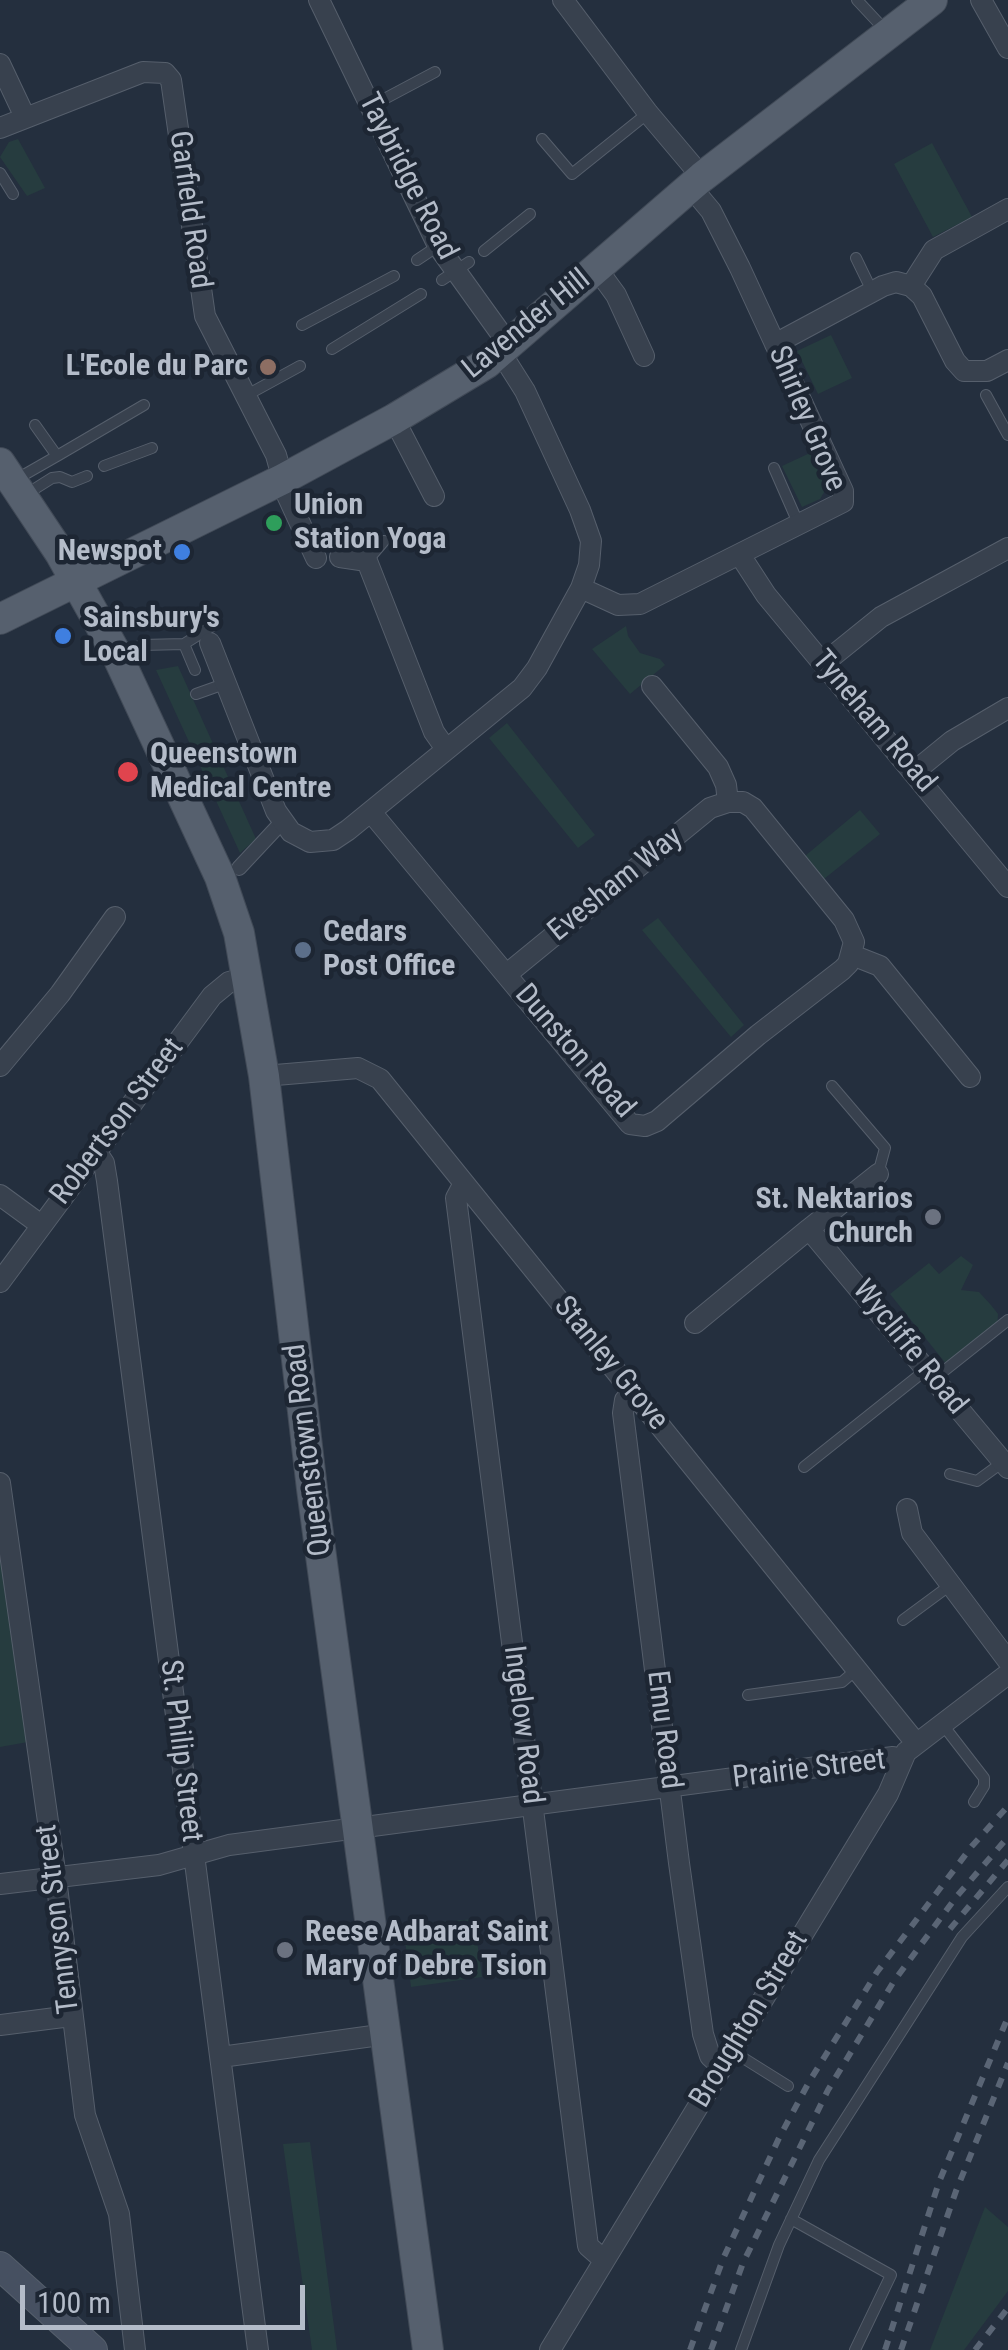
<!DOCTYPE html>
<style>
body{margin:0}
#map{position:relative;width:1008px;height:2350px;overflow:hidden;background:#242f3e;font-family:"Roboto Condensed",sans-serif}
canvas{display:block}
.scale{position:absolute;left:20px;top:2285px;width:285px;height:45px;box-sizing:border-box;border:5px solid #b4bcc9;border-top:0;padding-left:12px;font-size:30px;line-height:35px;white-space:nowrap;color:#b4bcc9;-webkit-text-stroke:8px #1d2633;paint-order:stroke}
</style>
<div id="map">
<canvas width="1008" height="2350"></canvas>
<div class="scale">100 m</div>
</div>
<script>
const g = document.querySelector('canvas').getContext('2d');
g.lineJoin = 'round';
function fill(path, color) { g.fillStyle = color; g.fill(path, 'evenodd'); }
const shape = rows => new Path2D(rows.map(r => 'M' + r).join(''));
function strokePath(path, color, width, dash) { g.strokeStyle = color; g.lineWidth = width; g.lineCap = dash ? 'butt' : 'round'; g.setLineDash(dash || []); g.stroke(path); }
function label(font, color, halo, rows, align = 'center') {
  g.font = font + ' "Roboto Condensed",sans-serif'; g.lineWidth = 9; g.setLineDash([]); g.textBaseline = 'middle'; g.strokeStyle = halo; g.fillStyle = color; for (const [text, x, y, turn = 0] of rows) {
    g.save(); g.translate(x, y); g.rotate((+turn || 0) * Math.PI / 180); g.textAlign = isNaN(turn) ? turn : align; if (halo) g.strokeText(text, 0, 0); g.fillText(text, 0, 0); g.restore();
  }
}
fill(shape([
 [18,139,45,188,27,196,0,157,9,142],
 [932,143,972,217,933,237,894,164],
 [831,335,852,378,818,394,797,351],
 [810,453,826,489,820,499,802,507,782,466],
 [626,626,628,636,640,653,660,659,665,665,630,694,592,649],
 [178,666,256,839,240,853,156,670],
 [507,723,595,835,578,848,489,738],
 [860,810,880,834,824,879,805,856],
 [658,918,744,1025,731,1037,642,930],
 [961,1256,973,1265,961,1290,979,1292,991,1305,998,1314,997,1331,947,1365,890,1294,929,1263,939,1274],
 [0,1542,28,1742,0,1747],
 [474,1919,482,1977,411,1987,403,1925],
 [310,2142,337,2350,312,2350,283,2144],
 [985,2207,1008,2227,1008,2291,964,2350,930,2350]
]), '#263c3f');
const service = shape([
 [857,0,885,30],
 [371,106,435,72],
 [542,139,572,174,648,113],
 [0,173,13,194],
 [484,251,530,214],
 [856,258,872,291],
 [417,260,438,246],
 [442,280,469,262],
 [302,325,394,276],
 [332,349,421,294],
 [247,395,300,366],
 [986,395,1008,435],
 [57,456,144,405],
 [104,466,152,448],
 [774,468,799,525],
 [15,480,57,456,35,425],
 [25,495,52,478,60,477,72,482,87,476],
 [367,561,384,541],
 [184,644,195,670],
 [122,653,142,645,184,644,214,625],
 [196,694,227,683],
 [832,1086,885,1148,878,1174],
 [935,1378,1008,1320],
 [804,1467,927,1369],
 [950,1474,977,1481,1003,1462],
 [903,1620,949,1586],
 [748,1695,842,1682,856,1670],
 [943,1725,984,1778,984,1786,974,1802],
 [732,2051,788,2086],
 [791,2219,891,2275,855,2350],
 [741,2350,779,2245,819,2160,962,1937,1008,1887]
]);
const pedestrian = shape([
 [239,868,282,822]
]);
const minor = shape([
 [319,0,438,246,509,345],
 [563,0,648,113,702,177],
 [981,0,1008,48],
 [0,64,25,117],
 [0,128,143,72,165,73,171,80,205,316,276,455,287,495,316,558],
 [597,269,616,295,644,356],
 [911,286,934,250,1008,209],
 [775,344,883,286,896,282,911,286,922,296,955,361,964,371,987,371,1008,360],
 [394,419,434,496],
 [740,555,766,595,1008,887],
 [340,557,367,561,434,732,446,749],
 [581,588,618,605,640,604,843,502,843,491,740,268,711,211,691,187],
 [210,643,276,811,291,832,310,842,333,840,348,830,522,688,537,668,581,588,589,565,591,541,580,510,525,391,501,353],
 [824,663,881,617,1008,548],
 [652,686,718,767,726,785,728,802],
 [914,772,952,741,1008,708],
 [371,812,630,1124,645,1126,657,1121,758,1035,842,970,848,964,854,942,844,920,753,808,743,802,728,802,710,808,507,974],
 [852,955,880,966,970,1077],
 [0,1066,60,994,115,917],
 [264,1076,358,1068,380,1079,916,1743],
 [98,1154,104,1163,107,1181,258,2350],
 [463,1185,456,1198,588,2246,604,2260],
 [0,1195,41,1225],
 [809,1229,878,1174],
 [0,1282,212,996,229,982,247,977],
 [695,1323,809,1229,1008,1468],
 [634,1392,625,1400,623,1413,679,1863,703,2034,710,2056,721,2066],
 [0,1483,56,1878,85,2115,119,2214,135,2350],
 [907,1509,912,1533,1008,1661],
 [0,1884,159,1865,229,1845,893,1757,903,1759],
 [0,2025,71,2016],
 [221,2057,387,2034],
 [550,2350,888,1794,906,1752,1008,1674]
]);
const secondary = shape([
 [0,2266,93,2350]
]);
const primary = shape([
 [0,463,60,553,117,655,220,877,239,933,264,1076,312,1489,428,2350],
 [0,619,283,479,394,419,487,363,702,177,932,0]
]);
strokePath(service, '#565f6c', 12);
strokePath(pedestrian, '#565f6c', 16);
strokePath(minor, '#565f6c', 22);
strokePath(secondary, '#565f6c', 30);
strokePath(primary, '#414a57', 32);
strokePath(service, '#38414e', 10);
strokePath(pedestrian, '#38414e', 14);
strokePath(minor, '#38414e', 20);
strokePath(secondary, '#465061', 28);
strokePath(primary, '#56606e', 30);
strokePath(shape([
 [950,1929,1008,1860],
 [690,2350,723,2259,779,2138,809,2082,877,1972,972,1846,1008,1806],
 [711,2350,743,2263,828,2090,894,1981,957,1896,1008,1837],
 [885,2350,939,2182,1008,2017],
 [901,2350,956,2191,1008,2063],
 [975,2350,1008,2308]
]), '#5a6575', 6, [10, 10]);
for (const [x, y, r, color] of [
 [268,367,10,"#8d6e63"],
 [274,523,10,"#2e9e5b"],
 [182,552,10,"#3f7fe0"],
 [63,636,10,"#3f7fe0"],
 [128,772,12,"#e0444e"],
 [303,950,10,"#5c6f8a"],
 [933,1217,10,"#6b7280"],
 [285,1950,10,"#6b7280"]
]) { const dot = new Path2D(); dot.arc(x, y, r, 0, 2 * Math.PI); g.fillStyle = color; g.fill(dot); strokePath(dot, '#1d2633', 4); }
label('30px', '#b4bcc9', '#1d2633', [
 ["Taybridge Road",407,177,63],
 ["Garfield Road",189,210,82],
 ["Lavender Hill",527,325,-39],
 ["Shirley Grove",806,419,67],
 ["Tyneham Road",873,722,50],
 ["Evesham Way",616,885,-39],
 ["Dunston Road",574,1052,49],
 ["Robertson Street",118,1122,-53],
 ["Wycliffe Road",909,1348,51],
 ["Stanley Grove",610,1364,51],
 ["Queenstown Road",309,1450,-97],
 ["Ingelow Road",522,1725,83],
 ["Emu Road",663,1730,83],
 ["St. Philip Street",180,1751,83],
 ["Prairie Street",809,1770,-7],
 ["Tennyson Street",59,1919,-97],
 ["Broughton Street",750,2020,-59]
]);
label('bold 30px', '#b4bcc9', '#1d2633', [
 ["L'Ecole du Parc",248,367,"right"],
 ["Union",294,506],
 ["Station Yoga",294,540],
 ["Newspot",162,552,"right"],
 ["Sainsbury's",83,619],
 ["Local",83,653],
 ["Queenstown",150,755],
 ["Medical Centre",150,789],
 ["Cedars",323,933],
 ["Post Office",323,967],
 ["St. Nektarios",913,1200,"right"],
 ["Church",913,1234,"right"],
 ["Reese Adbarat Saint",305,1933],
 ["Mary of Debre Tsion",305,1967]
], 'left');
</script>
